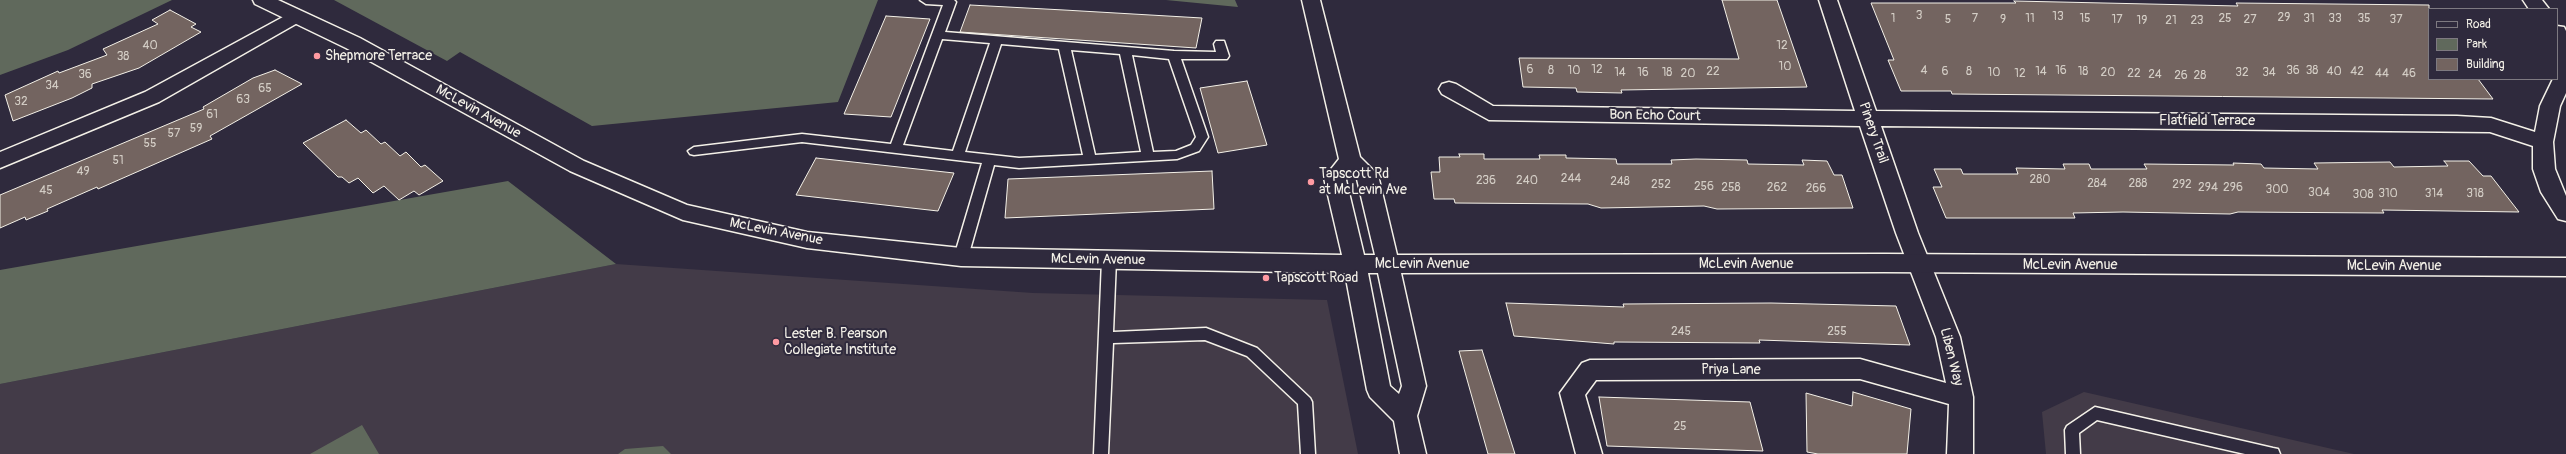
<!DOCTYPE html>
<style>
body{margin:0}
#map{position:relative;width:2566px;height:454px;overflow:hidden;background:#2f2a3d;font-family:Pangolin,sans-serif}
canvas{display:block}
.legend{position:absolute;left:2428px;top:8px;width:130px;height:72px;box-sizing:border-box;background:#2f2a3d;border:1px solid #7e7a81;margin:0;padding:5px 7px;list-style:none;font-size:12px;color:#f4f1e8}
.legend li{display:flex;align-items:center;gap:8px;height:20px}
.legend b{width:20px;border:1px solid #7e7a81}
</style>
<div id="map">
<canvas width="2566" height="454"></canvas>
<ul class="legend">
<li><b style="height:5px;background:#2f2a3d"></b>Road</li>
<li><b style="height:11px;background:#60695c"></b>Park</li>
<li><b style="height:11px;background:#736460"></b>Building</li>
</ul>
</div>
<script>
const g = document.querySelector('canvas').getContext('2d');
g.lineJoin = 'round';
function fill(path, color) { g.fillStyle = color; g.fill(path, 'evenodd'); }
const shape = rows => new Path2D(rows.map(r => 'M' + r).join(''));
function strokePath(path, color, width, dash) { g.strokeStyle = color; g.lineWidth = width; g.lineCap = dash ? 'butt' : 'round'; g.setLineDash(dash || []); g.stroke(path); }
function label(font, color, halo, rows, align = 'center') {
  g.font = font + ' Pangolin,sans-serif'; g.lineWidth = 4; g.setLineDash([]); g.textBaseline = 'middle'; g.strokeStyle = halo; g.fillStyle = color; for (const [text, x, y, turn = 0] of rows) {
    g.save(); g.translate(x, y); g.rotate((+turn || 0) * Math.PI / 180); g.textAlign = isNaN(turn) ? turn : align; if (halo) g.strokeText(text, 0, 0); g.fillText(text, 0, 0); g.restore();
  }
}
fill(shape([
 [616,264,1033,293,1327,300,1358,454,0,454,0,384],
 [2084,392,2354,454,2046,454,2042,412]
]), '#433b48');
fill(shape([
 [0,0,172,0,68,50,0,75],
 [334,0,878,0,838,102,592,126,460,52,447,61],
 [1166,0,1235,0,1238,7],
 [508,181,616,264,0,384,0,270],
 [362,425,379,454,310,454],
 [663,446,671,454,618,454,625,449]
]), '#60695c');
const building = shape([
 [1722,0,1777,0,1807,87,1621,90,1622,93,1577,92,1576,88,1523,87,1519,58,1739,59,1722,0],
 [2014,1,2238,6,2236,3,2429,5,2429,79,2478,79,2493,99,1952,94,1951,91,1901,91,1888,60,1894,60,1871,3,2016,3,2014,1],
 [970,5,1064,10,1202,18,1196,48,960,32,970,5],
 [170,10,196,24,191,27,201,32,139,68,92,84,92,88,72,98,13,121,5,95,58,71,59,73,107,55,103,49,158,24,152,20,170,10],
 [886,16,930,19,891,117,844,114,886,16],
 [275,70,302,84,210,136,212,139,98,189,97,187,47,209,48,211,26,220,25,217,0,228,0,195,204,109,203,107,253,78,275,70],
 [1247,81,1267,145,1218,153,1200,88,1247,81],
 [346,120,361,133,366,130,381,144,385,142,400,156,406,152,421,167,425,165,443,181,419,195,414,191,399,200,384,186,373,193,358,178,349,183,342,177,338,177,303,143,346,120],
 [1459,154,1484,154,1484,159,1540,159,1539,155,1566,155,1566,158,1616,159,1617,164,1672,164,1671,160,1696,159,1747,160,1748,164,1804,165,1802,160,1827,161,1834,175,1842,175,1853,208,1717,209,1704,206,1601,208,1588,204,1455,203,1454,199,1434,199,1431,172,1440,172,1439,157,1460,157,1459,154],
 [816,158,954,173,938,211,796,195,816,158],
 [2444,161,2469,161,2483,176,2491,176,2519,212,2382,210,2384,213,2238,212,2230,214,2123,212,2073,213,2075,218,1946,218,1933,187,1942,187,1934,169,1961,169,1963,174,2018,174,2016,168,2065,169,2063,164,2089,164,2091,169,2147,169,2144,164,2234,165,2233,163,2261,164,2264,168,2318,169,2314,163,2390,162,2394,167,2448,166,2444,161],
 [1212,171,1214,209,1005,218,1008,179,1212,171],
 [1506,303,1624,307,1623,304,1771,303,1896,306,1910,345,1759,340,1760,343,1614,342,1614,344,1514,336,1506,303],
 [1482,350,1515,454,1488,454,1459,351,1482,350],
 [1853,392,1911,409,1907,454,1818,454,1807,452,1806,393,1852,406,1853,392],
 [1599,397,1750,402,1763,451,1607,446,1599,397]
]);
fill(building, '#736460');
strokePath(building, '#f4f1e8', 1);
const lane = shape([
 [920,0,954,0,956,2,945,32,1174,51,1216,52,1214,44,1216,41,1224,41,1229,56,1227,59,1181,59,1208,137,1199,151,1177,159,1019,168,994,165,968,257,966,261,961,262,956,261,954,257,982,163,802,142,694,155,690,154,688,151,694,147,802,134,891,144,943,5,926,4,920,0],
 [942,39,990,43,953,151,903,145,942,39],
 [1001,44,1059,49,1083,155,1019,158,965,152,1001,44],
 [1071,50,1120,54,1141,152,1095,155,1071,50],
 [1132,55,1169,59,1196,137,1191,145,1176,151,1153,152,1132,55],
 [1109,255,1114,256,1116,260,1113,332,1206,328,1257,348,1310,398,1312,402,1315,454,1301,454,1298,404,1247,356,1205,340,1113,343,1108,454,1094,454,1102,260,1104,256,1109,255],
 [2095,407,2273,448,2278,449,2280,454,2245,454,2097,420,2079,433,2080,454,2066,454,2065,430,2067,426,2095,407]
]);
const street = shape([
 [1819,0,1837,0,1876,111,2457,116,2491,118,2535,132,2540,106,2553,79,2557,79,2557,26,2564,27,2566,31,2566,93,2560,106,2553,142,2555,169,2566,196,2566,221,2558,219,2541,192,2533,169,2533,146,2490,132,1881,126,1918,233,1960,337,1973,397,1973,454,1947,454,1949,404,1860,379,1596,380,1585,395,1602,454,1576,454,1560,393,1582,363,1590,360,1860,359,1946,383,1936,337,1896,233,1860,126,1489,120,1442,94,1439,89,1442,84,1449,82,1456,84,1493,106,1855,111,1819,0],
 [2523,0,2542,0,2549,9,2529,9,2523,0],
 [294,11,301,13,304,17,301,21,159,102,0,168,0,152,145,92,294,11]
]);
const secondary = shape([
 [253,0,278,0,360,38,584,161,687,205,807,232,961,248,1342,255,1324,178,1339,159,1302,0,1320,0,1360,157,1378,175,1397,255,1884,254,2566,258,2566,276,1884,272,1401,273,1426,386,1417,416,1426,454,1400,454,1394,421,1370,397,1367,390,1345,273,961,266,807,248,683,220,570,171,346,48,255,4,253,0],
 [1351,174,1357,179,1375,255,1364,255,1346,180,1351,174],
 [1368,273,1378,273,1402,386,1399,394,1390,386,1368,273]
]);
strokePath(lane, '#f4f1e8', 3);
strokePath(street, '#f4f1e8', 3);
strokePath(secondary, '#f4f1e8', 3);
fill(lane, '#2f2a3d');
fill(street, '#2f2a3d');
fill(secondary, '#2f2a3d');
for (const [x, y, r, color] of [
 [317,56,4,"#ff9aa2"],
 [1311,182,4,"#ff9aa2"],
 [1266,278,4,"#ff9aa2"],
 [776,342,4,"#ff9aa2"]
]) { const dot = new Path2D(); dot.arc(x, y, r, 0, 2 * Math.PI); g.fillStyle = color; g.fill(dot); strokePath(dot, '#2f2a3d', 1.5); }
label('12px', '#d4cec6', null, [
 ["3",1919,16],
 ["13",2058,17],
 ["29",2284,18],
 ["1",1893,19],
 ["7",1975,19],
 ["11",2030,19],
 ["15",2085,19],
 ["25",2225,19],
 ["31",2309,19],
 ["33",2335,19],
 ["35",2364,19],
 ["5",1948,20],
 ["9",2003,20],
 ["17",2117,20],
 ["27",2250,20],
 ["37",2396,20],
 ["19",2142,21],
 ["21",2171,21],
 ["23",2197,21],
 ["40",150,46],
 ["12",1782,46],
 ["38",123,57],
 ["10",1785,67],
 ["6",1530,70],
 ["12",1597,70],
 ["8",1551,71],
 ["10",1574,71],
 ["4",1924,71],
 ["16",2061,71],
 ["36",2293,71],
 ["38",2312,71],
 ["22",1713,72],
 ["6",1945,72],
 ["8",1969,72],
 ["14",2041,72],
 ["18",2083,72],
 ["40",2334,72],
 ["42",2357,72],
 ["14",1620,73],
 ["16",1643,73],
 ["18",1667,73],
 ["10",1994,73],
 ["20",2108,73],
 ["32",2242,73],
 ["34",2269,73],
 ["20",1688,74],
 ["12",2020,74],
 ["22",2134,74],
 ["44",2382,74],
 ["46",2409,74],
 ["36",85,75],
 ["24",2155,75],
 ["26",2181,76],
 ["28",2200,76],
 ["34",52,86],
 ["65",265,89],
 ["63",243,100],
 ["32",21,102],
 ["61",212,115],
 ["59",196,129],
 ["57",174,134],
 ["55",150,144],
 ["51",118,161],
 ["49",83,172],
 ["244",1571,179],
 ["280",2040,180],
 ["236",1486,181],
 ["240",1527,181],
 ["248",1620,182],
 ["284",2097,184],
 ["288",2138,184],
 ["252",1661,185],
 ["292",2182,185],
 ["256",1704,187],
 ["258",1731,188],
 ["262",1777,188],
 ["294",2208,188],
 ["296",2233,188],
 ["266",1816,189],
 ["300",2277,190],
 ["45",46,191],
 ["304",2319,193],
 ["310",2388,194],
 ["314",2434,194],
 ["318",2475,194],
 ["308",2363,195],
 ["245",1681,332],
 ["255",1837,332],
 ["25",1680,427]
]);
label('14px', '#f4f1e8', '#2f2a3d', [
 ["Shepmore Terrace",325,56],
 ["Tapscott Rd",1319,174],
 ["at McLevin Ave",1319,190],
 ["Tapscott Road",1274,278],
 ["Lester B. Pearson",784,334],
 ["Collegiate Institute",784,350]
], 'left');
label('14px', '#f4f1e8', '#2f2a3d', [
 ["McLevin Avenue",478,112,29],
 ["Bon Echo Court",1655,116,1],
 ["Flatfield Terrace",2207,121],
 ["Pinery Trail",1873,133,71],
 ["McLevin Avenue",776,232,11],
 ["McLevin Avenue",1098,260,1],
 ["McLevin Avenue",1422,264],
 ["McLevin Avenue",1746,264],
 ["McLevin Avenue",2070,265],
 ["McLevin Avenue",2394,266],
 ["Liben Way",1951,357,76],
 ["Priya Lane",1731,370]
]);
</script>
